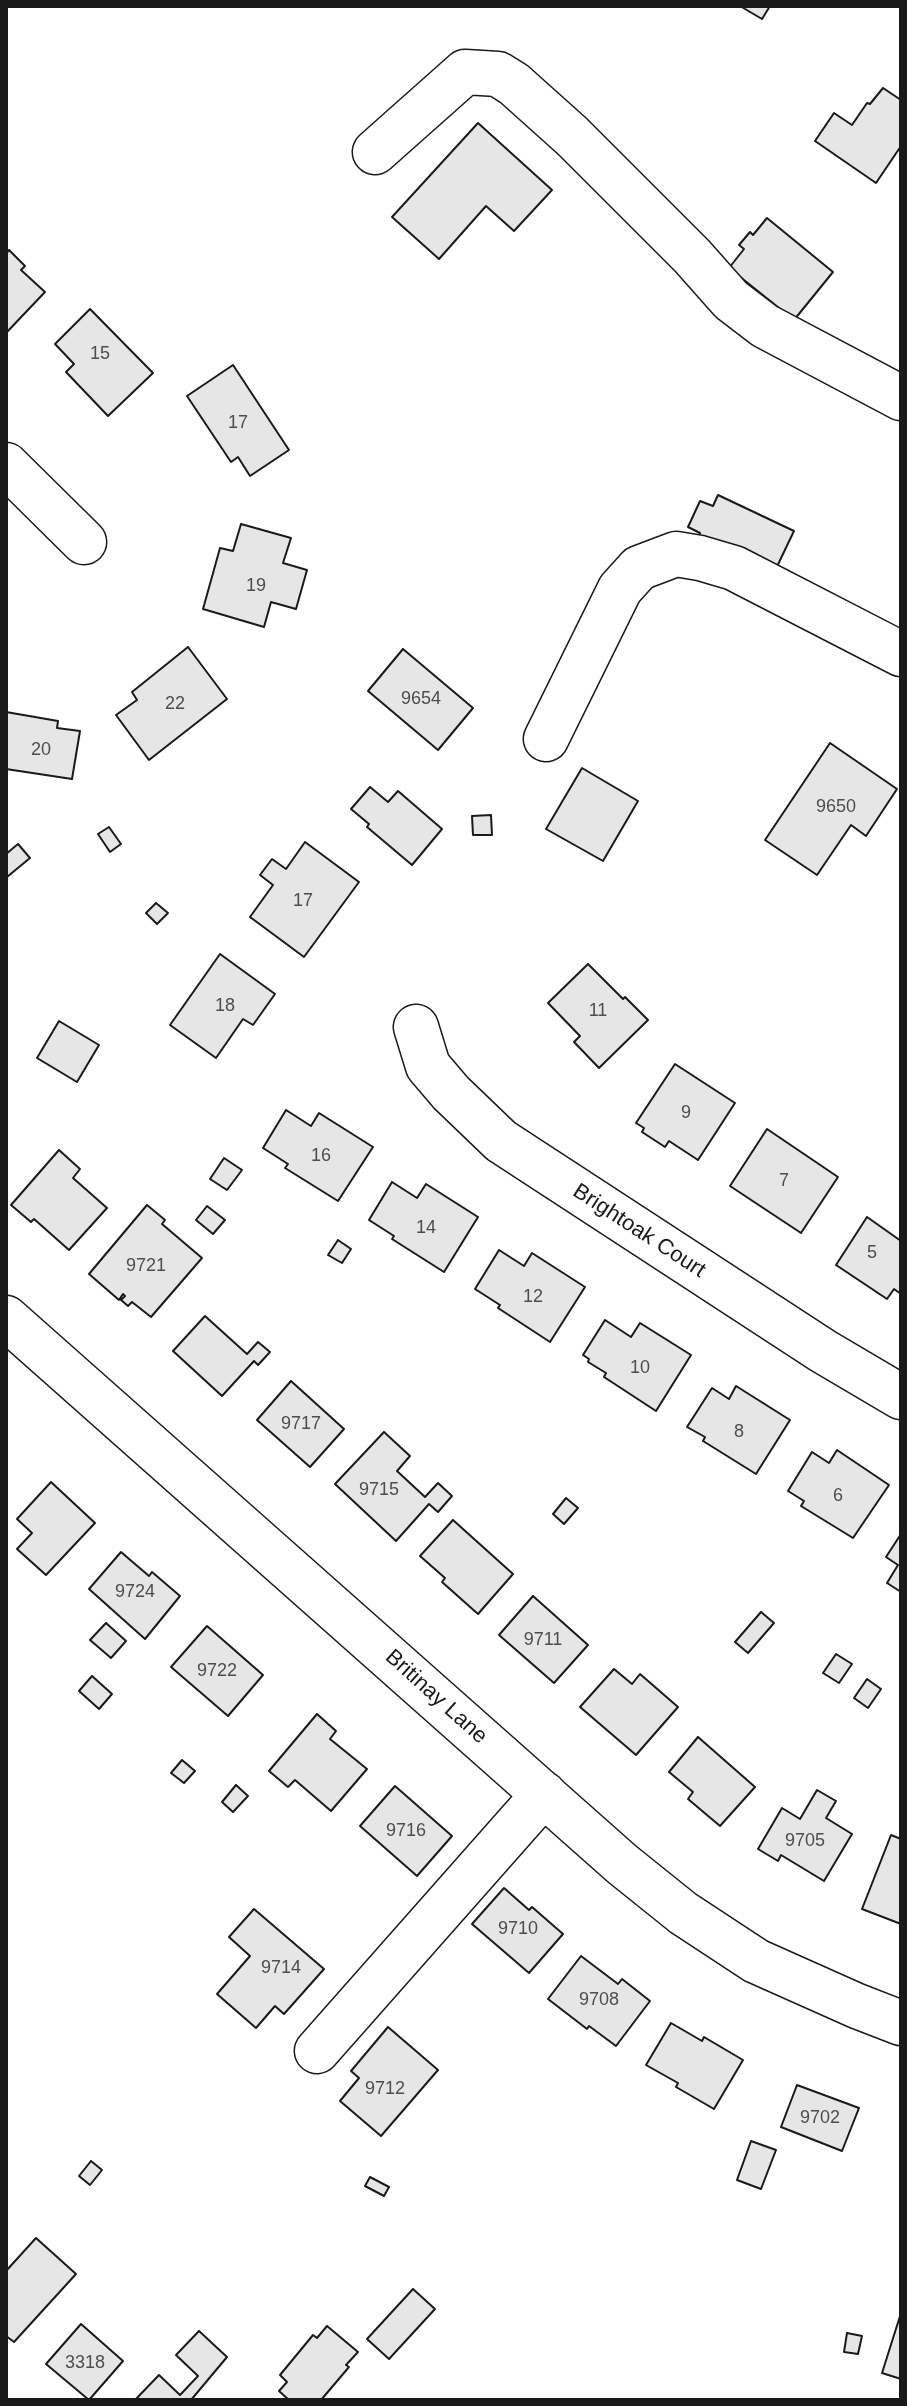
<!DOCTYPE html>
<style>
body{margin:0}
#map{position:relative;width:907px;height:2406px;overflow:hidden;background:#fff;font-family:Arial,sans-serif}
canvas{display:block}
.frame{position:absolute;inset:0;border:8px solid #1a1a1a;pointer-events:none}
</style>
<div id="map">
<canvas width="907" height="2406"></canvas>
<div class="frame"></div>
</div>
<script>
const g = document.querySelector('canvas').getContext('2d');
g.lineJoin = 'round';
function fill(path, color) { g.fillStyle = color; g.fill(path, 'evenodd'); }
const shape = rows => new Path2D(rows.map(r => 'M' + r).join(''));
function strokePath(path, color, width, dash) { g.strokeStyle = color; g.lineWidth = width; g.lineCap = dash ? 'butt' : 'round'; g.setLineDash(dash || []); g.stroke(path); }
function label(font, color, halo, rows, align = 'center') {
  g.font = font + ' Arial,sans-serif'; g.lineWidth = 6; g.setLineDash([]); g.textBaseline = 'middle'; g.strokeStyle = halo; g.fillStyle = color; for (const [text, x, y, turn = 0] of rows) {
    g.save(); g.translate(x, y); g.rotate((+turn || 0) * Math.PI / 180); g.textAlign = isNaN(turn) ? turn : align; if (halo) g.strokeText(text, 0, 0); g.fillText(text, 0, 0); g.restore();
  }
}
const building = shape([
 [740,6,770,6,762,19,740,6],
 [883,88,901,100,901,146,876,183,815,141,834,113,852,125,867,103,870,104,883,88],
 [478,123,552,190,514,231,486,206,439,259,392,217,478,123],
 [767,218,833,272,794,320,729,268,744,249,739,245,750,232,753,235,767,218],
 [9,250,25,266,21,270,45,292,6,333,6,254,9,250],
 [90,309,153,373,108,416,66,372,74,364,55,344,90,309],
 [233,365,289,450,250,476,238,457,231,462,187,396,233,365],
 [718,495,794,531,772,577,696,541,700,533,688,527,700,501,713,506,718,495],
 [241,524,291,538,283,563,307,570,296,609,271,602,264,627,203,609,220,548,233,551,241,524],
 [188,647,227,699,149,760,116,715,137,700,132,692,188,647],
 [403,649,473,708,438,750,368,691,403,649],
 [6,712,58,721,57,728,80,731,72,779,6,769,6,712],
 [830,743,897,789,866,836,851,825,817,875,765,840,830,743],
 [582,768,638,801,603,861,546,829,582,768],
 [370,787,388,802,398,791,442,829,412,865,367,827,369,824,351,809,370,787],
 [491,815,492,835,473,835,472,816,491,815],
 [109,827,121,844,110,852,98,834,109,827],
 [305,842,359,882,304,957,250,917,273,885,260,875,272,859,286,869,305,842],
 [18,844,30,858,7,877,6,854,18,844],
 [156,903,168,913,157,924,146,913,156,903],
 [220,954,275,994,253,1025,243,1019,216,1058,170,1025,220,954],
 [588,964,623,999,625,997,648,1020,599,1068,574,1042,580,1036,548,1003,588,964],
 [59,1021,99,1045,77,1082,37,1058,59,1021],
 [675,1064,735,1103,698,1160,669,1141,665,1147,642,1132,644,1128,636,1123,675,1064],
 [286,1110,311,1126,319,1113,373,1147,338,1201,285,1168,288,1164,263,1148,286,1110],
 [767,1129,838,1177,801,1233,730,1186,767,1129],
 [59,1150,80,1169,73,1178,107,1208,69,1250,34,1219,31,1222,11,1205,59,1150],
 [224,1158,242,1170,227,1190,210,1179,224,1158],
 [392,1182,417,1198,426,1184,478,1217,444,1272,392,1239,394,1236,369,1220,392,1182],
 [147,1205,165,1220,162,1224,202,1258,151,1317,132,1302,128,1306,121,1300,125,1296,123,1294,119,1300,89,1274,147,1205],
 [207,1206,225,1220,213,1234,196,1220,207,1206],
 [867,1217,901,1241,901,1294,894,1289,887,1299,836,1265,867,1217],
 [338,1240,351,1249,342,1263,328,1255,338,1240],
 [499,1250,524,1266,532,1253,585,1287,550,1342,498,1308,500,1305,475,1289,499,1250],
 [205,1316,247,1354,258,1342,270,1352,258,1365,254,1361,222,1396,173,1351,205,1316],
 [605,1320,631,1337,640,1323,691,1355,656,1411,604,1377,606,1373,588,1362,589,1359,583,1355,605,1320],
 [291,1381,344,1429,310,1467,257,1420,291,1381],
 [736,1386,790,1420,756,1474,703,1441,705,1437,687,1427,712,1388,729,1399,736,1386],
 [384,1432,410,1456,397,1471,425,1497,438,1483,452,1496,438,1512,429,1504,396,1541,335,1484,384,1432],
 [837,1450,889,1485,853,1538,801,1506,804,1501,788,1491,812,1452,829,1463,837,1450],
 [51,1482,95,1523,46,1575,17,1549,32,1533,17,1519,51,1482],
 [566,1498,578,1508,564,1524,553,1514,566,1498],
 [453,1520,513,1574,478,1614,442,1582,445,1578,420,1556,453,1520],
 [901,1534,901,1592,887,1583,898,1565,886,1557,901,1534],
 [121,1552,149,1576,152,1572,180,1596,145,1639,89,1589,121,1552],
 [533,1596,588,1645,554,1683,499,1635,533,1596],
 [761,1612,774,1623,748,1653,735,1642,761,1612],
 [106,1623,126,1641,111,1658,90,1640,106,1623],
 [207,1626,263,1675,228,1716,171,1667,207,1626],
 [836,1654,852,1664,839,1683,823,1673,836,1654],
 [614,1669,632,1684,640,1674,678,1707,636,1755,580,1707,614,1669],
 [92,1676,112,1694,99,1709,79,1691,92,1676],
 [867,1679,881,1689,868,1708,854,1698,867,1679],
 [317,1714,336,1731,330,1739,367,1769,331,1811,295,1780,288,1787,269,1771,317,1714],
 [698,1737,755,1787,720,1826,688,1799,693,1792,669,1772,698,1737],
 [182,1760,195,1771,184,1783,171,1773,182,1760],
 [236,1785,248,1796,233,1812,222,1802,236,1785],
 [395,1786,452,1836,417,1876,360,1826,395,1786],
 [817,1790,836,1801,826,1818,852,1834,824,1881,781,1855,778,1861,758,1849,782,1808,800,1819,817,1790],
 [891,1835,901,1839,901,1924,862,1909,891,1835],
 [504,1888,529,1910,532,1907,563,1934,529,1973,472,1924,504,1888],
 [254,1909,324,1969,284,2014,275,2006,256,2028,217,1994,250,1956,229,1937,254,1909],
 [581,1956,618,1984,622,1979,650,2001,616,2046,589,2026,587,2029,548,1999,581,1956],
 [671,2023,702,2041,704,2037,743,2060,714,2109,676,2087,678,2083,646,2065,671,2023],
 [388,2027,438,2070,381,2136,340,2101,359,2078,351,2071,388,2027],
 [797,2085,859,2108,842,2151,781,2127,797,2085],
 [751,2141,776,2150,761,2189,737,2180,751,2141],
 [91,2161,102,2170,90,2185,79,2176,91,2161],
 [370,2177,389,2187,384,2196,365,2186,370,2177],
 [36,2238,76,2274,14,2342,6,2336,6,2271,36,2238],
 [413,2289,435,2309,389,2359,367,2339,413,2289],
 [901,2313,901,2379,882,2373,901,2313],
 [81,2324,123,2361,89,2400,46,2364,81,2324],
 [327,2326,358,2352,346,2365,349,2367,321,2400,289,2400,279,2391,287,2382,280,2375,313,2335,317,2338,327,2326],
 [199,2331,227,2357,191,2400,135,2400,159,2375,180,2395,198,2376,176,2355,199,2331],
 [847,2333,862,2336,858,2354,844,2352,847,2333]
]);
fill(building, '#e6e6e6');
strokePath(building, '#1a1a1a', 2);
const minor = shape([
 [375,152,465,72,498,74,514,84,572,136,692,256,731,300,765,326,901,398],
 [6,465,84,542],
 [546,739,620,589,639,568,676,554,700,558,734,568,901,654],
 [416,1027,428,1066,451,1093,501,1141,823,1351,901,1397],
 [6,1318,622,1864,683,1913,756,1961,857,2006,901,2023],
 [317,2051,544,1794]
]);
strokePath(minor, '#1a1a1a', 47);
strokePath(minor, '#fff', 44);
label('18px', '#4d4d4d', null, [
 ["15",100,354],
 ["17",238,423],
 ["19",256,586],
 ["9654",421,699],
 ["22",175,704],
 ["20",41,750],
 ["9650",836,807],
 ["17",303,901],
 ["18",225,1006],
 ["11",598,1011],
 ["9",686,1113],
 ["16",321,1156],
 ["7",784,1181],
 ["14",426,1228],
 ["5",872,1253],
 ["9721",146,1266],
 ["12",533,1297],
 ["10",640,1368],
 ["9717",301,1424],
 ["8",739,1432],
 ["9715",379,1490],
 ["6",838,1496],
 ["9724",135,1592],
 ["9711",543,1640],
 ["9722",217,1671],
 ["9716",406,1831],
 ["9705",805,1841],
 ["9710",518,1929],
 ["9714",281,1968],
 ["9708",599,2000],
 ["9712",385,2089],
 ["9702",820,2118],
 ["3318",85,2363]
]);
label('22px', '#1a1a1a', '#fff', [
 ["Brightoak Court",639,1231,33],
 ["Britinay Lane",436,1697,42]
]);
</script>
